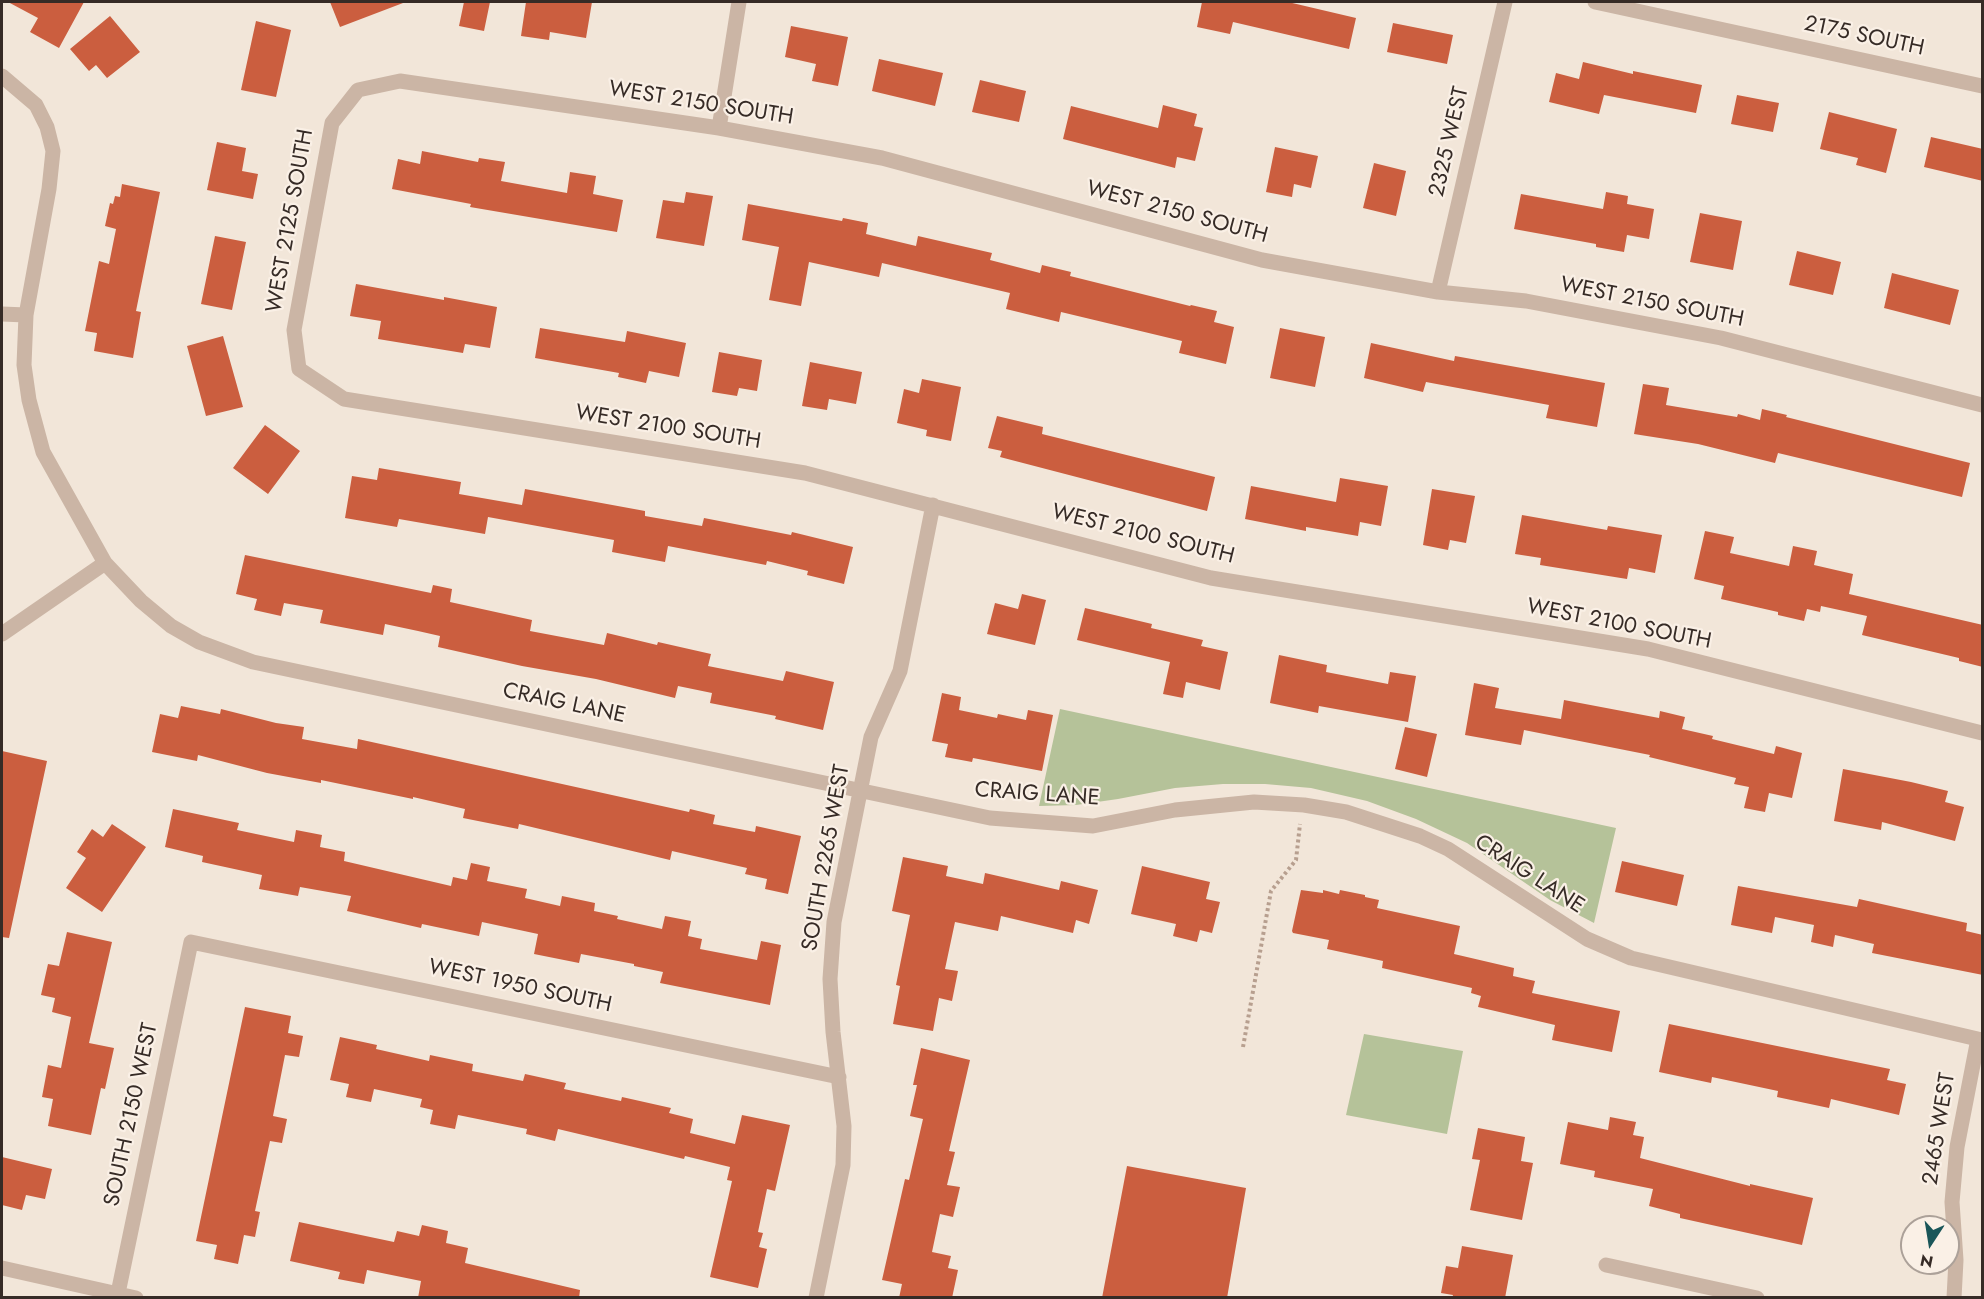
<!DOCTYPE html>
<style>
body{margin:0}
#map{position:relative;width:1984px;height:1299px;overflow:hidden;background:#f2e6d9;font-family:Jost,sans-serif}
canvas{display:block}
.frame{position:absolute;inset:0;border:3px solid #362b26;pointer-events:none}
.north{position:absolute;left:1900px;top:1215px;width:60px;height:60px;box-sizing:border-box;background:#faf0e6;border:2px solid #aca199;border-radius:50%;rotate:192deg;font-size:16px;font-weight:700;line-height:24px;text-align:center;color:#362b26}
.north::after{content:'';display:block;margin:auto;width:21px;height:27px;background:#1a5659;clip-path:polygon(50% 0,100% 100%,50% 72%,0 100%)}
</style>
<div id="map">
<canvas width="1984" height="1299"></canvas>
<div class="frame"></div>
<div class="north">N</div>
</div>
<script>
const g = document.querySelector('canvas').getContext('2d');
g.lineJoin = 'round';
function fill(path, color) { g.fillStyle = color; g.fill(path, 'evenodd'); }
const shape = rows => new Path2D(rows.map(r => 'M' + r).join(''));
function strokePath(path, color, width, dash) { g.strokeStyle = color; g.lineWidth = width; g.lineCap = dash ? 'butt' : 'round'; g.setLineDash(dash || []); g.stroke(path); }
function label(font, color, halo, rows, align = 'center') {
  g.font = font + ' Jost,sans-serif'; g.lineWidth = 4.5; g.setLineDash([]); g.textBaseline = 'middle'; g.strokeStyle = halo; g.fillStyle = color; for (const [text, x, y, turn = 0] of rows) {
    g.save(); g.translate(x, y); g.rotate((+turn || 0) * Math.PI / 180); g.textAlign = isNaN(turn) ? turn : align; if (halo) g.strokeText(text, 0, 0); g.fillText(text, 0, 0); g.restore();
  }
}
fill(shape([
 [1060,709,1616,828,1594,923,1550,900,1467,843,1416,819,1367,801,1311,788,1265,784,1223,784,1175,788,1118,799,1076,805,1039,806],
 [1364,1034,1463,1051,1447,1134,1346,1115]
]), '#b5c299');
fill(shape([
 [8,2,84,2,59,48,30,32,38,18],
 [330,2,403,2,403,3,340,27],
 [464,2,490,2,484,31,459,26],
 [526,2,592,2,586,38,550,32,549,40,521,36],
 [1202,2,1288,2,1356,18,1349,49,1233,22,1230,34,1197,27],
 [110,16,140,52,107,78,96,65,89,71,70,49],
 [256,21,291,30,276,97,241,90],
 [1393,23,1453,35,1447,64,1387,52],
 [791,26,848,37,838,86,812,81,816,64,785,57],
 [879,59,943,73,935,106,872,91],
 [1583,62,1633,74,1633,71,1702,85,1696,113,1604,95,1599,114,1549,102,1556,73,1579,79],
 [980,80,1026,91,1019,122,972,112],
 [1737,95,1779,103,1773,132,1731,124],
 [1163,105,1197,114,1194,126,1203,128,1195,161,1177,157,1175,168,1063,139,1071,106,1158,128],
 [1829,112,1897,129,1886,173,1856,165,1858,158,1820,149],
 [1931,137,1983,149,1983,181,1924,167],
 [217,142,246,148,242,171,258,174,253,199,207,190],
 [1275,147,1318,156,1311,188,1294,184,1292,197,1266,192],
 [422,151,478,162,479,158,505,162,501,181,567,193,570,172,596,176,593,194,623,200,617,232,470,207,471,204,392,189,398,159,420,164],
 [1374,163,1406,171,1396,216,1363,208],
 [122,184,160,192,136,311,141,312,133,358,94,351,97,333,85,331,99,261,109,264,116,229,105,226,110,203,113,204,115,196,120,197],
 [686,192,713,196,704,246,656,238,663,200,684,203],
 [1606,192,1628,196,1627,204,1654,209,1649,239,1627,235,1624,252,1596,247,1596,244,1514,229,1521,194,1603,209],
 [748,204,842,221,843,218,868,223,866,234,916,246,918,236,992,253,990,260,1040,273,1042,265,1071,272,1070,276,1190,306,1191,305,1217,311,1214,322,1234,327,1226,364,1179,353,1182,341,1061,312,1059,322,1006,309,1010,293,882,263,879,277,809,262,801,306,769,300,779,247,742,240],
 [1700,213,1742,221,1733,270,1690,262],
 [215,236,246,242,232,310,201,304],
 [1797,251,1841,262,1833,295,1789,285],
 [1892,273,1959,290,1950,325,1884,308],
 [356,284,444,300,444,297,497,307,490,348,465,344,463,353,378,339,381,321,350,316],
 [540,328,625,342,627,331,686,343,679,377,649,371,646,383,618,377,619,373,535,358],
 [1280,328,1325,337,1315,387,1270,378],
 [223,336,243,407,206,416,187,346],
 [1371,343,1454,361,1455,356,1605,383,1597,427,1546,418,1549,405,1426,382,1423,392,1364,378],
 [719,352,762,360,757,391,739,388,737,396,712,392],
 [810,362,862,372,856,404,829,399,827,410,802,406],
 [922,379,961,387,951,441,926,436,927,430,897,423,904,389,919,393],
 [1643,384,1669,388,1666,405,1737,417,1738,414,1760,420,1762,409,1787,415,1786,417,1970,463,1962,497,1778,453,1775,463,1698,444,1634,434],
 [997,416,1043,427,1042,434,1215,477,1207,511,1000,457,1002,451,988,448],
 [265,425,300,451,268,494,233,468],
 [379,468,461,482,459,494,522,505,525,489,645,511,645,516,702,526,704,518,791,535,792,532,853,547,844,584,807,575,808,571,767,561,766,565,668,546,665,562,612,552,614,540,488,517,485,534,399,519,397,527,345,518,352,476,377,480],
 [1340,478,1388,486,1381,526,1360,522,1358,536,1306,527,1306,531,1245,519,1251,486,1336,502],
 [1432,489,1475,496,1466,543,1450,540,1448,550,1423,545],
 [1522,515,1607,530,1608,526,1662,535,1655,573,1629,568,1627,579,1540,565,1541,558,1515,554],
 [1705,531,1734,537,1730,553,1789,566,1793,546,1817,551,1814,565,1853,574,1849,594,1983,625,1983,667,1959,661,1959,658,1862,635,1867,616,1821,606,1820,612,1807,609,1804,621,1778,615,1778,612,1721,599,1724,586,1694,579],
 [245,555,431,593,433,585,452,589,450,602,532,620,530,631,604,645,607,633,657,645,658,642,711,654,708,666,783,681,786,671,834,682,823,730,775,719,776,716,710,703,712,693,678,686,675,698,596,679,522,666,438,647,440,636,418,631,385,624,383,635,320,623,323,610,284,603,281,616,254,610,257,599,236,594],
 [1022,594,1046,600,1035,645,987,634,995,603,1018,609],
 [1085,608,1152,624,1151,628,1203,640,1201,646,1228,652,1220,690,1186,682,1183,698,1163,694,1170,662,1077,640],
 [1279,655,1327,665,1326,672,1388,684,1390,672,1416,676,1408,722,1319,706,1318,713,1270,703],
 [1474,683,1499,688,1495,708,1561,719,1564,700,1659,718,1660,711,1685,717,1682,729,1713,736,1712,739,1774,754,1776,746,1802,753,1792,798,1769,793,1765,812,1744,808,1749,787,1734,784,1736,778,1649,757,1650,755,1524,730,1521,745,1465,735],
 [942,693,961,697,959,710,997,718,998,714,1026,720,1028,710,1053,715,1042,771,973,758,972,762,945,757,948,744,932,741],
 [181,706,220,714,221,709,276,723,304,727,302,739,357,749,358,739,689,812,690,809,715,815,713,824,755,832,756,826,801,836,788,894,765,889,767,879,745,874,747,868,672,851,670,860,519,824,518,829,463,818,465,809,413,797,413,799,321,780,321,783,267,773,198,755,197,761,152,752,160,714,178,718],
 [1405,727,1437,734,1427,777,1395,769],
 [2,751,47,761,9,938,2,937],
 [1843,769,1911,782,1948,791,1945,802,1964,807,1955,841,1882,822,1881,830,1834,821],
 [173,809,239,823,237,830,294,842,296,830,322,835,320,847,345,852,344,861,451,886,453,877,467,880,471,863,490,867,487,881,527,889,525,898,560,906,562,896,595,903,594,911,618,916,617,919,662,929,665,916,691,921,688,936,702,939,700,949,757,960,761,941,781,945,770,1005,660,983,663,972,634,966,634,964,581,954,579,963,534,954,538,934,482,922,479,936,422,924,421,928,347,911,351,896,300,887,298,896,259,889,262,875,202,862,203,856,165,847],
 [112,824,146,847,102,912,66,888,86,858,77,852,92,829,103,837],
 [903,857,948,866,946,876,983,884,985,873,1059,890,1061,881,1098,890,1089,924,1076,920,1073,933,1001,916,998,931,955,922,945,969,958,971,952,1001,939,998,933,1031,893,1024,900,986,896,985,910,915,892,911],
 [1622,861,1684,875,1677,906,1615,892],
 [1142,866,1210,882,1206,899,1220,902,1212,933,1200,930,1197,942,1173,936,1176,924,1131,914],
 [1738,886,1857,907,1859,899,1967,923,1966,931,1983,935,1983,975,1872,953,1874,944,1835,935,1833,947,1811,942,1814,925,1775,917,1772,933,1731,925],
 [1301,890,1323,893,1323,890,1339,894,1340,890,1365,895,1365,897,1379,900,1377,908,1460,926,1454,954,1514,968,1513,976,1535,981,1532,993,1620,1011,1612,1052,1552,1040,1555,1025,1478,1007,1481,996,1471,993,1472,988,1382,968,1383,961,1327,949,1329,940,1293,933,1292,931],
 [67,932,112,942,89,1043,114,1048,105,1089,101,1088,91,1135,48,1126,53,1099,42,1097,48,1065,61,1068,71,1017,52,1012,55,998,41,995,48,964,59,966],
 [245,1007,291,1016,288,1033,303,1036,299,1057,285,1055,273,1116,287,1119,282,1143,270,1141,255,1211,260,1212,255,1237,244,1235,238,1264,214,1259,217,1245,196,1241],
 [1669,1024,1890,1069,1887,1080,1906,1084,1899,1115,1831,1099,1829,1108,1777,1097,1778,1091,1712,1077,1711,1083,1659,1072],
 [340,1037,377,1045,376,1049,429,1061,430,1055,473,1064,472,1071,523,1081,525,1074,566,1083,564,1089,621,1101,622,1097,671,1108,669,1113,693,1119,690,1133,735,1144,742,1115,790,1125,775,1191,767,1189,758,1232,763,1233,759,1247,767,1249,758,1288,710,1277,732,1181,727,1180,730,1167,685,1156,684,1159,558,1129,555,1141,526,1134,527,1129,458,1115,455,1129,430,1124,433,1110,420,1107,422,1099,374,1089,371,1102,346,1097,349,1084,330,1080],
 [921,1048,970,1060,949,1151,955,1152,947,1185,960,1187,953,1217,940,1214,932,1252,951,1256,948,1268,958,1270,952,1298,899,1298,902,1284,882,1280,905,1179,909,1180,923,1119,910,1116,917,1085,913,1085],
 [1610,1117,1636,1122,1633,1135,1644,1137,1640,1158,1750,1186,1750,1184,1813,1198,1802,1245,1680,1218,1680,1214,1649,1206,1653,1189,1594,1177,1595,1171,1560,1164,1568,1122,1608,1130],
 [1478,1128,1525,1137,1521,1161,1533,1163,1522,1220,1470,1210,1480,1160,1472,1159],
 [2,1157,52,1169,45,1199,26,1195,22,1210,2,1205],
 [1127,1166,1246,1188,1227,1298,1102,1298],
 [299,1222,394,1242,397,1231,419,1236,422,1225,448,1231,446,1243,468,1248,465,1263,580,1290,579,1298,418,1298,421,1281,367,1270,364,1284,338,1279,340,1272,290,1261],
 [1462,1246,1513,1255,1505,1298,1452,1298,1453,1295,1441,1293,1446,1266,1458,1268]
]), '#cb5e3f');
strokePath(shape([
 [1243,1047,1271,891,1296,860,1300,824]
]), '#b79f8f', 4, [3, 3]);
strokePath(shape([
 [1595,2,1982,86],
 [2,76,36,105,47,127,53,151,49,189,26,315,24,365,29,400,43,452,105,563,141,601,171,626,199,642,253,662,990,818,1093,826,1175,810,1254,802,1304,805,1346,812,1420,836,1448,849,1587,939,1631,958,1982,1040],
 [719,128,739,2],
 [1438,292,1505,2],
 [2,314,26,315],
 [1982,405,1721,338,1526,301,1438,292,1262,260,882,158,719,128,400,81,358,90,332,123,294,330,299,369,344,399,805,473,1211,578,1648,649,1982,733],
 [2,634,105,563],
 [1606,1265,1757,1298],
 [2,1268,136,1298],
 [117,1298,191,942,839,1077],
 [816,1298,843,1165,844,1126,833,1032,830,979,834,922,871,737,900,671,933,505],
 [1954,1298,1956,1260,1952,1202,1957,1147,1978,1039]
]), '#cbb5a5', 15);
label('22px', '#362b26', '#faf0e6', [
 ["2175 SOUTH",1864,37,12],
 ["WEST 2150 SOUTH",701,104,9],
 ["2325 WEST",1450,142,-77],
 ["WEST 2150 SOUTH",1177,213,15],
 ["WEST 2125 SOUTH",291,221,-80],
 ["WEST 2150 SOUTH",1652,303,11],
 ["WEST 2100 SOUTH",668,428,9],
 ["WEST 2100 SOUTH",1143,535,14],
 ["WEST 2100 SOUTH",1619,625,11],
 ["CRAIG LANE",564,704,12],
 ["CRAIG LANE",1037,795,4],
 ["SOUTH 2265 WEST",827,858,-80],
 ["CRAIG LANE",1529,875,33],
 ["WEST 1950 SOUTH",520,987,12],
 ["SOUTH 2150 WEST",132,1115,-78],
 ["2465 WEST",1940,1129,-81]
]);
</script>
